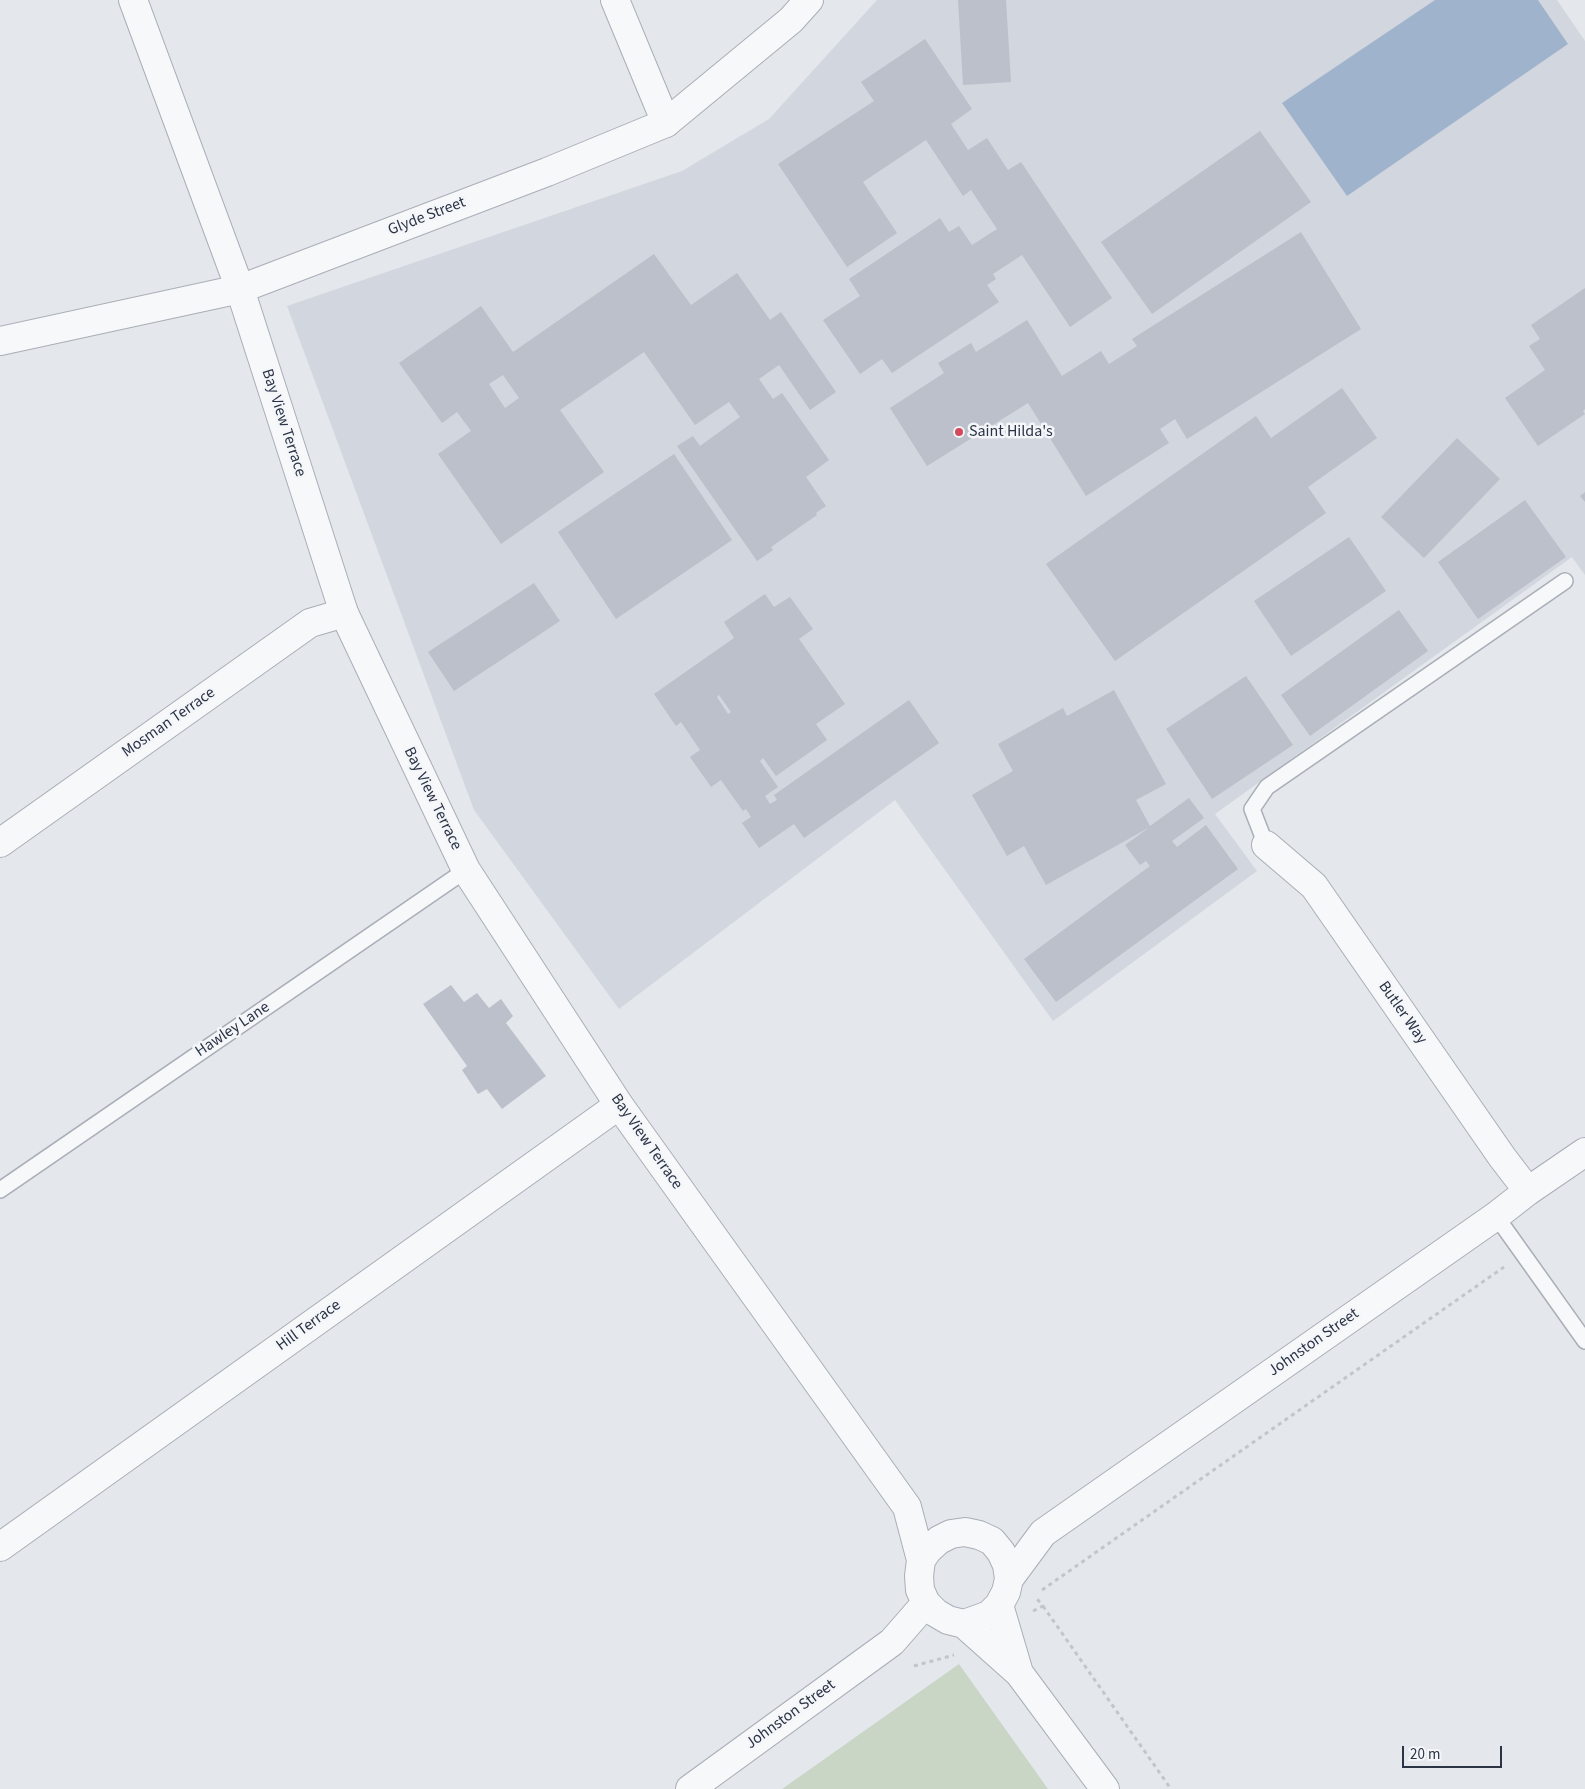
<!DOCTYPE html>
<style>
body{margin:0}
#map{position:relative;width:1585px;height:1789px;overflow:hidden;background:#e4e7ec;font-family:"Source Sans 3",sans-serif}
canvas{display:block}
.scale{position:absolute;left:1402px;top:1746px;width:100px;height:22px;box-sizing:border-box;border:2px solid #2b3445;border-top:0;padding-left:6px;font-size:15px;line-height:18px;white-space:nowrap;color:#2b3445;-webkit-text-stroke:4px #f4f6f9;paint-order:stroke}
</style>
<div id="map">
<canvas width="1585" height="1789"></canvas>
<div class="scale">20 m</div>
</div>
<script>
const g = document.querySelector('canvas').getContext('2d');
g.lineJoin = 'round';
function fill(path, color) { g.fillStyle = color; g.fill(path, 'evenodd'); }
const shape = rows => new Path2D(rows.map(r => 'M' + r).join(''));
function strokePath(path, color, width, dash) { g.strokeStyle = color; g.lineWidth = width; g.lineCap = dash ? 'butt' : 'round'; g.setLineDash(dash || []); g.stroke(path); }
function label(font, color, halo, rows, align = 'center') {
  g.font = font + ' "Source Sans 3",sans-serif'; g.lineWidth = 5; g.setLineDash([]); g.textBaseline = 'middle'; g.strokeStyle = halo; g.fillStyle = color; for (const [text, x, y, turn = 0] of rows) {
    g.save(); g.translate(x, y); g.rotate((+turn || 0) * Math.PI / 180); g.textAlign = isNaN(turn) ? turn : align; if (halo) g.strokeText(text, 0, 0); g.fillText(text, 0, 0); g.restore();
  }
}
fill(shape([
 [877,0,1557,0,1585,41,1585,575,1572,557,1215,814,1257,871,1053,1021,895,800,619,1009,474,810,287,306,682,171,769,119]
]), '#d2d6de');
fill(shape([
 [959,1664,1048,1789,782,1789]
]), '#c9d6c5');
fill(shape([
 [1435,0,1538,0,1568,44,1347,196,1282,103]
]), '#9fb4cc');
fill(shape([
 [958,0,1006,0,1011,82,963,85],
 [925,39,972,109,951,124,968,150,987,138,1008,170,1021,162,1112,298,1070,327,1022,255,993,274,996,279,987,285,999,302,892,373,882,359,860,374,823,320,860,296,849,279,940,218,949,232,959,226,972,245,997,229,971,190,963,196,926,140,863,182,897,233,847,267,778,164,874,101,861,82],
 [1260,131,1311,202,1152,314,1101,242],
 [1301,232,1361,329,1187,439,1175,419,1160,429,1169,443,1086,496,1028,403,927,466,890,408,944,373,938,363,971,343,976,352,1027,320,1062,376,1101,351,1109,364,1137,346,1132,339],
 [654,254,691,305,737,273,770,320,781,312,836,392,810,410,779,365,759,379,773,399,782,393,829,460,806,477,826,506,816,513,817,515,771,547,773,550,757,561,677,446,693,436,700,446,740,417,729,402,695,425,644,352,560,410,604,472,501,544,438,454,471,431,457,412,442,423,399,363,481,306,513,352],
 [503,375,519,398,505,408,489,384],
 [1585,288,1585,409,1583,411,1585,414,1538,446,1505,398,1545,370,1529,346,1540,339,1531,325],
 [1342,388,1377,438,1308,487,1326,513,1115,661,1046,564,1256,416,1271,438],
 [1457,438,1500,479,1424,558,1381,517],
 [674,454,732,540,616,619,558,532],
 [1585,492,1585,502,1580,496],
 [1525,500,1566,557,1478,619,1438,562],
 [1349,537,1386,591,1291,656,1254,601],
 [534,583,560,621,454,691,428,652],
 [765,594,774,607,790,597,813,629,799,639,845,704,816,724,827,740,776,776,763,758,760,761,778,787,765,796,770,804,777,800,774,795,909,700,939,743,804,838,794,824,759,848,742,823,751,817,746,809,743,811,721,780,711,787,690,757,700,750,681,722,676,726,654,694,734,638,724,622],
 [719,695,731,712,728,714,717,697],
 [1399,610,1428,651,1310,736,1281,695],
 [1246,676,1293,745,1212,799,1166,729],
 [1114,690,1166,784,1136,800,1150,826,1189,798,1204,818,1172,841,1177,847,1206,825,1238,869,1056,1002,1024,959,1150,866,1146,861,1140,865,1125,845,1150,827,1046,885,1024,846,1007,856,972,795,1013,771,998,744,1063,708,1067,716],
 [451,985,464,1002,477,993,489,1008,501,999,513,1016,506,1023,546,1076,502,1109,487,1089,478,1094,462,1070,467,1066,423,1004]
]), '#bbc0ca');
const service = shape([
 [1266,845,1252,809,1267,787,1565,581],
 [0,1190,466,870],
 [1496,1216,1585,1341]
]);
const minor = shape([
 [615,0,666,123],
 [0,341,240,289],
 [0,843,310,623,344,613],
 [1266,845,1314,886,1502,1157,1528,1191],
 [0,1547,619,1105],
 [690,1789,892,1642,926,1603]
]);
const tertiary = shape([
 [133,0,240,289,344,613,466,870,619,1105,907,1507,921,1560],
 [240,289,547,172,666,123,791,20,809,0],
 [1009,1579,1043,1533,1496,1216,1528,1191,1585,1152],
 [999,1605,1019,1673],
 [964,1624,989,1615,999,1605,1006,1592,1009,1579,1007,1565,1001,1552,992,1541,979,1535,965,1532,951,1534,939,1540,928,1550,921,1560,919,1576,920,1590,926,1603,936,1613,948,1620,964,1624,1019,1673,1105,1789]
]);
strokePath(service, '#a9aeb7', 18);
strokePath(minor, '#a9aeb7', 30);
strokePath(tertiary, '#a9aeb7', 30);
strokePath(shape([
 [1042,1590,1504,1267],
 [1043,1606,1171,1789],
 [1033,1611,1043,1606,1037,1599],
 [914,1666,954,1655]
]), '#c2c5cb', 3, [4, 4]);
strokePath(service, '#f7f8fa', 15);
strokePath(minor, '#f7f8fa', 28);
strokePath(tertiary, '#f7f8fa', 28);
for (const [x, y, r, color] of [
 [959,432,5,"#d1495b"]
]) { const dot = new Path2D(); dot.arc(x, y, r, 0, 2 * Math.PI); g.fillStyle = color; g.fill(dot); strokePath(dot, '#f4f6f9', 2); }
label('16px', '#2b3445', '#f4f6f9', [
 ["Glyde Street",427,217,-21],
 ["Bay View Terrace",283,423,72],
 ["Mosman Terrace",169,723,-35],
 ["Bay View Terrace",432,799,64],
 ["Butler Way",1402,1013,55],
 ["Hawley Lane",233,1030,-34],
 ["Bay View Terrace",646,1142,55],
 ["Hill Terrace",309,1326,-36],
 ["Johnston Street",1314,1343,-35],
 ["Johnston Street",791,1715,-36]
]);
label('16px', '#2b3445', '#f4f6f9', [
 ["Saint Hilda's",969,432]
], 'left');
</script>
